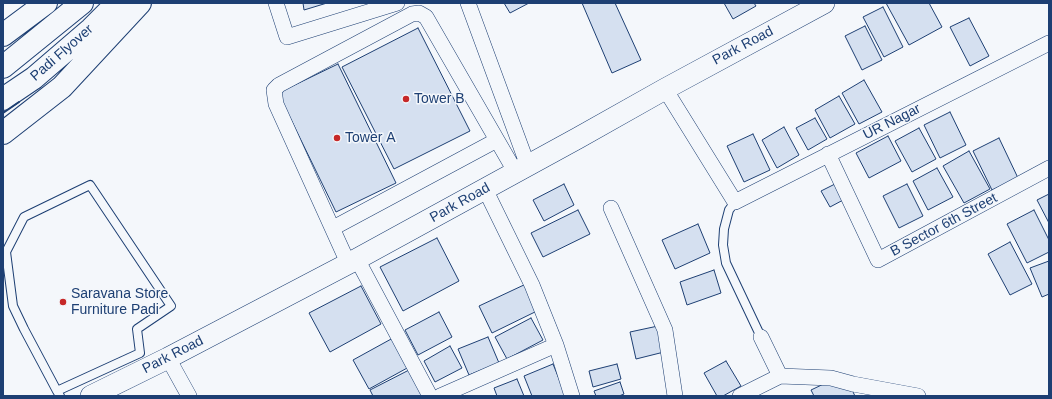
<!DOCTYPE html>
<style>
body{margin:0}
#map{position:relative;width:1052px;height:399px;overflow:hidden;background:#f4f7fb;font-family:Arial,sans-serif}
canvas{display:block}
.frame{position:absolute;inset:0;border:4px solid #1d3f73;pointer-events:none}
</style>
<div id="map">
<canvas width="1052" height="399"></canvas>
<div class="frame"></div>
</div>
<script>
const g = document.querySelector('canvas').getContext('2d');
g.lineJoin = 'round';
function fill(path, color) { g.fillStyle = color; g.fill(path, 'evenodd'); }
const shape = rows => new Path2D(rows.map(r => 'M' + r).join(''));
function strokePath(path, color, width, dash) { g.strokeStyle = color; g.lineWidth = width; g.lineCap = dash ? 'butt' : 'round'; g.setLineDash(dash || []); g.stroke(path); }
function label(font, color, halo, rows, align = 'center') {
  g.font = font + ' Arial,sans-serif'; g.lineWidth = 3; g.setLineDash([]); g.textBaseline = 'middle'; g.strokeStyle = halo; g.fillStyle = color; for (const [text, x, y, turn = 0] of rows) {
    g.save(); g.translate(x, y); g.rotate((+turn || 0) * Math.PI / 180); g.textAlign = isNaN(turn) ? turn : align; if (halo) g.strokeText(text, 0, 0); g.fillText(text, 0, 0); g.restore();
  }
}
const building = shape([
 [303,3,327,3,304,10,303,3],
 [504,3,529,3,510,13,504,3],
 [582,3,615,3,641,60,612,73,582,3],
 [724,3,754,3,756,6,733,19,724,3],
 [886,3,929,3,942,27,909,45,886,3],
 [883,7,903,47,884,57,863,17,883,7],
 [969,18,989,56,970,66,950,27,969,18],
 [865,26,882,60,862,70,845,36,865,26],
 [418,28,470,131,394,169,342,67,418,28],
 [338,64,396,183,336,212,278,93,338,64],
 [864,80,882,112,859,124,842,93,864,80],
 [839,96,855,124,830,138,815,110,839,96],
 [950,112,966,145,940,158,924,125,950,112],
 [815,118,827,139,808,150,796,128,815,118],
 [784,127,799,155,777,168,762,140,784,127],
 [919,128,936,159,912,172,895,141,919,128],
 [753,134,770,170,744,182,727,146,753,134],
 [888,136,901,161,869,178,856,153,888,136],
 [999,138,1018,178,992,190,973,151,999,138],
 [969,151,990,189,964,203,943,166,969,151],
 [937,168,953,197,928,210,913,181,937,168],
 [837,183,845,199,830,207,821,191,837,183],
 [564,184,574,205,544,221,533,200,564,184],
 [907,184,923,216,899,228,883,196,907,184],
 [1049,194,1049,223,1037,200,1049,194],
 [578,210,590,234,543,257,531,233,578,210],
 [1034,210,1049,240,1049,252,1027,263,1007,224,1034,210],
 [698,224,710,253,675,269,662,240,698,224],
 [437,238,459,281,403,311,380,267,437,238],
 [1010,242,1032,284,1010,295,988,254,1010,242],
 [1049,261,1049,294,1042,297,1030,268,1049,261],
 [714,270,721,293,687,305,680,282,714,270],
 [526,284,539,310,492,333,479,306,526,284],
 [361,286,381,324,330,352,309,313,361,286],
 [439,312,452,337,418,355,405,330,439,312],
 [531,318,543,340,507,359,495,337,531,318],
 [658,326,664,352,636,359,630,332,658,326],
 [488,337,499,363,469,375,458,349,488,337],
 [393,338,409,367,369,389,353,360,393,338],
 [450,346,462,368,435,382,424,361,450,346],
 [726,361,741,386,723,396,717,396,704,373,726,361],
 [553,364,566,396,532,396,524,376,553,364],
 [617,364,621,379,593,387,589,371,617,364],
 [411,369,425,396,373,396,370,390,411,369],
 [517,379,524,396,497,396,494,388,517,379],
 [832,380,850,386,855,396,814,396,811,390,832,380],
 [620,382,624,394,619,396,596,396,594,391,620,382]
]);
fill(building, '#d5e0f0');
strokePath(building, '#1d3f73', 1);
const lane = shape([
 [735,202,729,210,724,229,723,245,726,263,761,337],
 [57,391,140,353,137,329,171,306,90,185,24,217,6,252,13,306,24,329,57,391,60,396]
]);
const street = shape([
 [276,3,287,37,397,3],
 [468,3,528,166],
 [665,89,735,202,1049,43],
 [828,154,878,260,1049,168],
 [485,189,532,285,556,345,572,396],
 [611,208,665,330,675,396],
 [333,228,497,140],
 [357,259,430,396],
 [348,263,276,104,274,90,279,85,412,14,419,13,426,17,516,173],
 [761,337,780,376],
 [168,358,189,396],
 [440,396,556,345],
 [740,396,780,376,831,378,853,384,918,396]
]);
const secondary = shape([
 [91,396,168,358,357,259,578,138,665,89,824,3]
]);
const primary = shape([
 [3,35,46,3],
 [3,67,82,3],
 [3,99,34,78,91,29,117,3],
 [3,133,62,87,140,3]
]);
strokePath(lane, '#1d3f73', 10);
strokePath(street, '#1d3f73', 16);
strokePath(secondary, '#1d3f73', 22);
strokePath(primary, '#1d3f73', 24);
strokePath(lane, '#f4f7fb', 8);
strokePath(street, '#f4f7fb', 15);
strokePath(secondary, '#f4f7fb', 21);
strokePath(primary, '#f4f7fb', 22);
strokePath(shape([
 [3,113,19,102]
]), '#1d3f73', 2);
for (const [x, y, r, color] of [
 [406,99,4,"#c62828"],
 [337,138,4,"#c62828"],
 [63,302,4,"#c62828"]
]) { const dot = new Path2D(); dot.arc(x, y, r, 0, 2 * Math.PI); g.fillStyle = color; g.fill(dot); strokePath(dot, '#f4f7fb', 1.5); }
label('14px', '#1d3f73', '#f4f7fb', [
 ["Park Road",743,46,-28],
 ["Padi Flyover",62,53,-41],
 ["UR Nagar",892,122,-27],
 ["Park Road",460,203,-29],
 ["B Sector 6th Street",944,225,-28],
 ["Park Road",173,355,-27]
]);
label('14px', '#1d3f73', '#f4f7fb', [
 ["Tower B",414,99],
 ["Tower A",345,138],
 ["Saravana Store",71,294],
 ["Furniture Padi",71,310]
], 'left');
</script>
